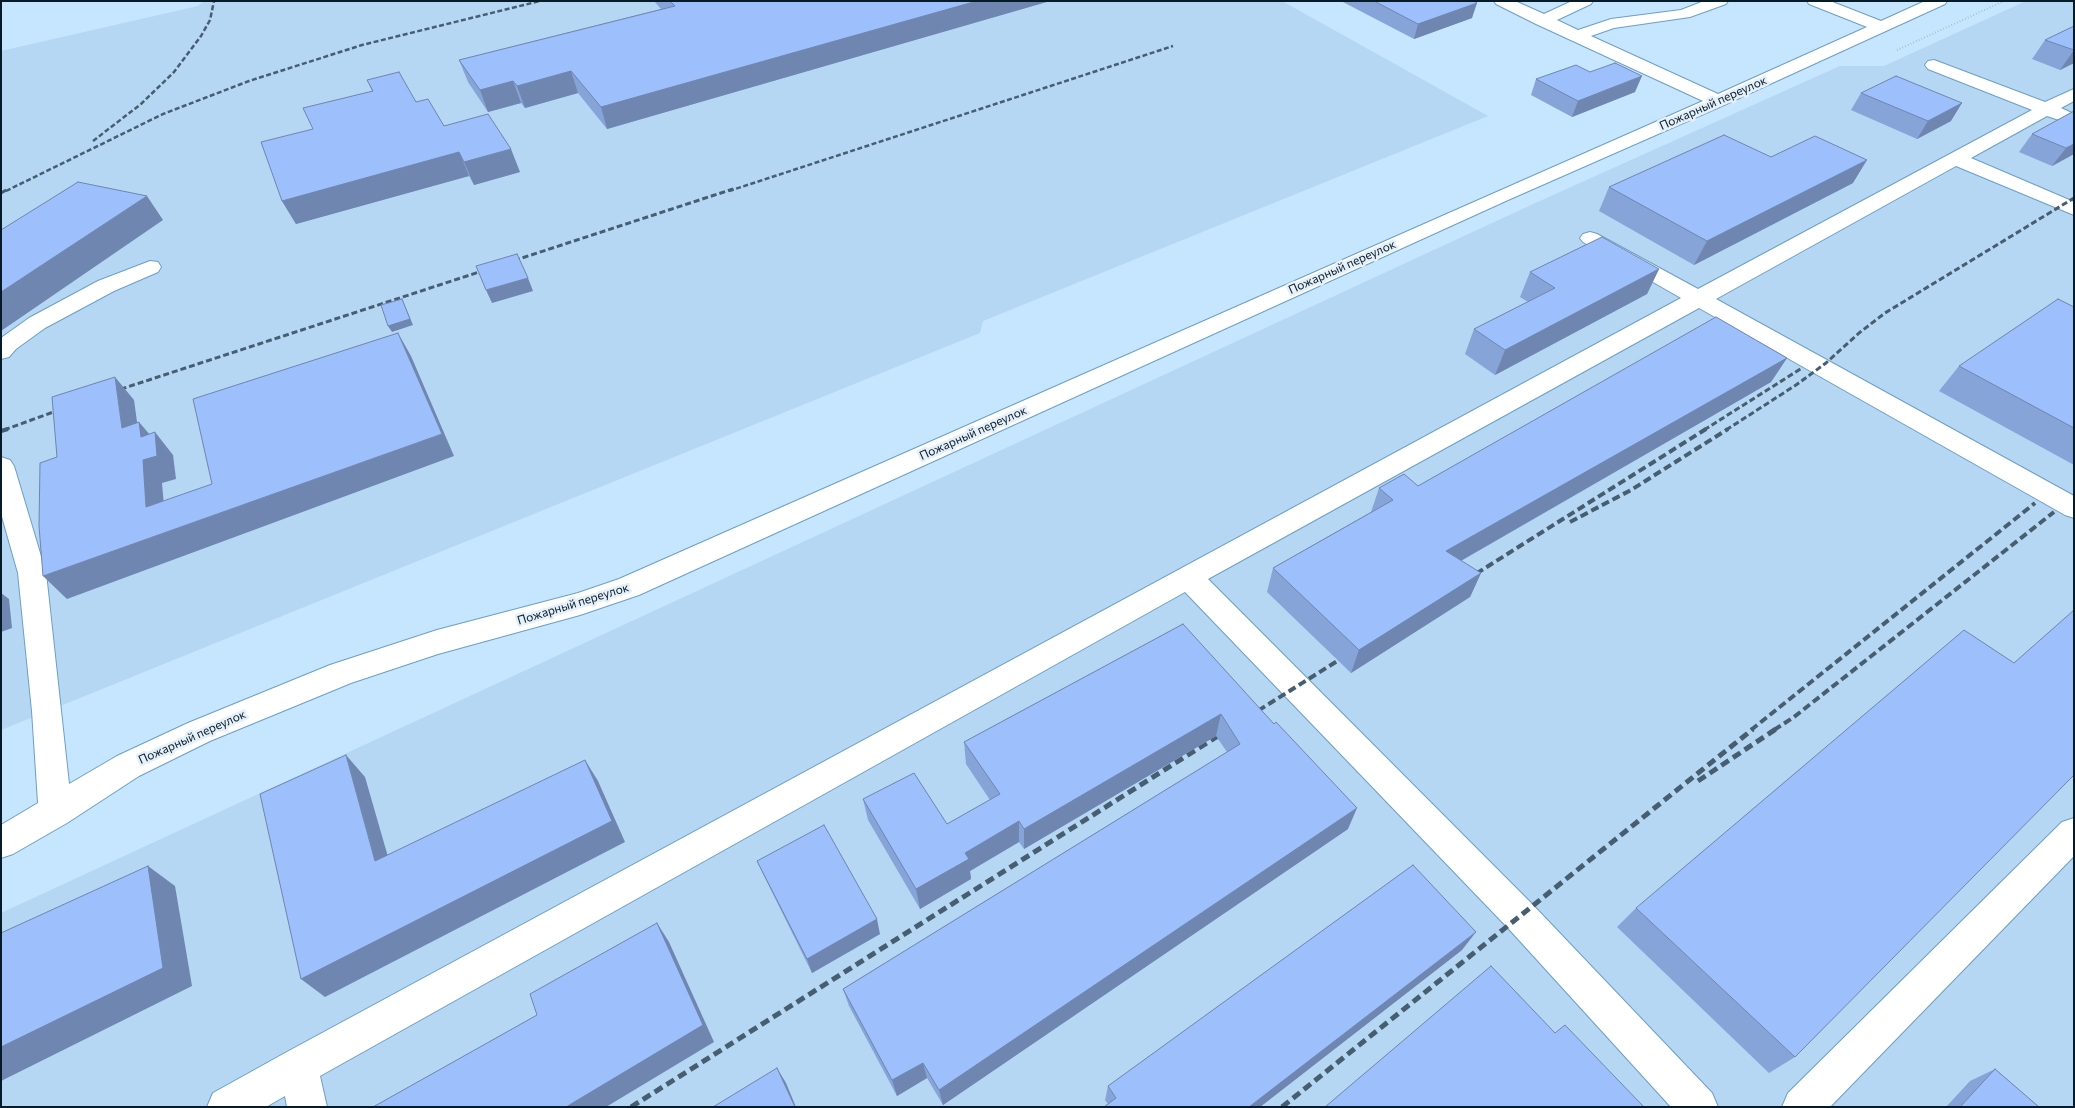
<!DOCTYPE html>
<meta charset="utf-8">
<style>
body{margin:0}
#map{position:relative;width:2075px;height:1108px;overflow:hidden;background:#c6e5fe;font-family:Commissioner,sans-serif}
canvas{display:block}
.frame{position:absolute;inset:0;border:2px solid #061b2a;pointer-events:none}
</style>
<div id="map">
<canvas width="2075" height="1108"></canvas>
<div class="frame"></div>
</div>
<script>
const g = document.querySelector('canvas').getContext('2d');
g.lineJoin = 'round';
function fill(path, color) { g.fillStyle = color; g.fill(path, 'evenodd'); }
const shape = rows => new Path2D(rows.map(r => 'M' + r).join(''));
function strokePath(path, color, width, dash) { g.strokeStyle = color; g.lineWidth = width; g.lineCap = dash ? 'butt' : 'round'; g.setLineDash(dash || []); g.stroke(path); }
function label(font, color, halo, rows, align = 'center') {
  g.font = font + ' Commissioner,sans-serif'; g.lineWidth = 5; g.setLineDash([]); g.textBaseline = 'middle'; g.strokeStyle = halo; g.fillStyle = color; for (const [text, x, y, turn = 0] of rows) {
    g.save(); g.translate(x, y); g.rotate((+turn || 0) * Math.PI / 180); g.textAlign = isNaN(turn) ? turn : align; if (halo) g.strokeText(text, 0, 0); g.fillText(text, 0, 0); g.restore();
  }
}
fill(shape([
 [204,1,1282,1,1488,116,983,321,980,333,1,730,1,51,198,6],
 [2026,1,2074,1,2074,1107,1,1107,1,913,1531,205,1840,66,1884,66]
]), '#b5d7f3');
const minor = shape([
 [1494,1,1515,1,1544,14,1572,1,1593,1,1591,4,1557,20,1578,30,1611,19,1681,10,1704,1,1728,1,1726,4,1690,17,1614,28,1591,36,1718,94,1867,27,1809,4,1807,1,1830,1,1881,21,1925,1,1947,1,1945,4,1724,105,1508,200,639,595,580,615,438,654,351,683,210,741,139,776,67,823,13,854,1,858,1,825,38,803,32,711,18,573,1,513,1,457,10,460,14,466,46,573,69,784,117,756,188,723,330,665,437,630,578,593,619,579,1703,101,1536,24,1496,4,1494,1],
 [1934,60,2045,102,2074,89,2074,101,2061,108,2074,114,2074,125,2047,116,1971,158,2074,202,2074,215,1956,166,1716,299,2074,496,2074,518,2065,515,1699,308,1208,579,1532,904,1712,1093,1718,1107,1671,1107,1508,928,1185,592,320,1076,327,1107,287,1107,285,1096,266,1107,207,1107,213,1093,285,1053,1681,298,1583,242,1580,238,1583,234,1590,232,1597,234,1698,289,2032,110,1928,69,1925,65,1928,61,1934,60],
 [150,261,158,262,161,267,158,272,114,291,45,328,16,349,9,357,1,359,1,338,29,318,98,281,150,261],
 [2074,818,2074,856,1830,1107,1782,1107,1788,1093,2062,822,2074,818]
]);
strokePath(minor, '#6b9fc6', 2);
strokePath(shape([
 [1897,50,2004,1]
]), '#87a3b8', 2, [0.5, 2.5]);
fill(minor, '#fff');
strokePath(shape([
 [93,141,141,104,174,72,201,36,210,20,214,1],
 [6,191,163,114,249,81,362,45,540,1],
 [729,191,1173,46]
]), '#465e70', 2.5, [5, 2.5]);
strokePath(shape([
 [1,193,8,189],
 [112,392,733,189],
 [4,430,67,407],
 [1704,430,1802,368],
 [1726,430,1796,385,1826,363,1859,333,1885,313,2074,198]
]), '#465e70', 3, [6, 3]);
strokePath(shape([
 [1,431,8,429],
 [1570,522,1631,490,1728,429],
 [1466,580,1706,429],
 [1248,717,1350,653],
 [1227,730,1229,729],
 [1751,730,2035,503],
 [1774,730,1794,717,2054,512]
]), '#465e70', 4, [8, 4]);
strokePath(shape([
 [1698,781,1776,729],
 [631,1107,1229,729],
 [1282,1107,1753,729]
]), '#465e70', 5, [9, 5]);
fill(shape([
 [654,1,1050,1,607,129,578,93,525,108,521,103,488,112,468,82,459,60,661,9],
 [1341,1,1474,1,1472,18,1414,39],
 [2074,26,2074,63,2060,70,2032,59,2045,40],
 [1590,72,1635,92,1572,117,1531,95,1536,79],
 [367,80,416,102,444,126,520,172,474,185,469,176,296,224,282,201,313,129,372,91],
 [1861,93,1951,121,1917,139,1851,110],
 [2074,111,2074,154,2052,166,2019,152,2032,134],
 [1771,157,1853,183,1694,265,1599,211,1609,187],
 [1659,269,1647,294,1495,375,1465,354,1474,329,1528,302,1520,297,1530,272],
 [2074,307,2074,465,1939,391,1959,366],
 [1787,358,1771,382,1461,561,1481,573,1470,597,1351,673,1267,592,1273,568,1371,512,1379,488,1418,486],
 [1183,624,1348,829,943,1105,927,1078,897,1096,849,1006,843,989,1227,752,1216,736,1024,849,1019,842,970,871,971,879,920,909,868,820,863,799,947,824,990,800,966,764,964,742],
 [757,861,880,934,812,973,764,876],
 [1636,908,1795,1057,1769,1073,1617,927],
 [1462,950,1260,1107,1104,1107,1108,1104,1105,1100,1108,1086],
 [1995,1069,2039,1107,1946,1107,1970,1081]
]), '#87a4d9');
fill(shape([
 [977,1,1050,1,607,129,601,107],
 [1477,3,1472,18,1414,39,1418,24],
 [2074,50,2074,63,2060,70],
 [571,71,578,93,525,108,517,86],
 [1642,76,1635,92,1572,117,1578,101],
 [513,81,521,103,488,112,480,90],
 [1962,103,1951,121,1917,139,1928,121],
 [2074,144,2074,154,2052,166,2066,148],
 [511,149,520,172,474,185,464,162],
 [459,152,469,176,296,224,282,201],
 [1867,160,1853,183,1694,265,1707,241],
 [147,196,163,220,1,331,1,292],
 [1659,269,1647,294,1495,375,1505,350],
 [528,278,533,291,492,303,486,290],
 [402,299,413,325,392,332,388,326],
 [398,333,411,356,454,456,67,599,43,576,442,434],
 [1787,358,1771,382,1436,575,1446,551],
 [115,377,134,400,141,451,122,428],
 [139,422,156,442,155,432,173,455,176,479,162,483,166,529,146,507],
 [1481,573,1470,597,1351,673,1359,650],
 [1,593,9,599,12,628,1,632],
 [1221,714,1216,736,1024,849,1024,829],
 [346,755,365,777,395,881,375,861],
 [585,760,598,781,625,842,325,997,301,979],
 [1357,808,1348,829,943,1105,939,1090],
 [1019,821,1019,842,970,871,971,879,920,909,916,889,965,853],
 [148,866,175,886,192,986,1,1081,1,1047],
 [877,919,880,934,812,973,807,959],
 [657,923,669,942,714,1042,606,1107,566,1107],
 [1476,932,1462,950,1260,1107,1249,1107],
 [923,1063,927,1078,897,1096,892,1080],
 [777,1068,786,1083,796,1107,795,1107]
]), '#6e86b0');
const building = shape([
 [670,1,977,1,601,107,571,71,517,86,513,81,480,90,459,60,675,6,670,1],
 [1374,1,1474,1,1477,3,1418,24,1374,1],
 [2074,26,2074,50,2045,40,2074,26],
 [1615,63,1642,76,1578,101,1536,79,1576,65,1590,72,1615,63],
 [399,72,416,102,428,99,444,126,488,114,511,149,464,162,459,152,282,201,261,142,313,129,303,108,373,91,367,80,399,72],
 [1896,76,1962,103,1928,121,1861,93,1896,76],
 [2074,111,2074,144,2066,148,2032,134,2074,111],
 [1724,135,1771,157,1815,136,1867,160,1707,241,1609,187,1724,135],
 [78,182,147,196,1,292,1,230,78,182],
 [1602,237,1659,269,1505,350,1474,329,1555,288,1530,272,1602,237],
 [517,254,528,278,486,290,476,266,517,254],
 [402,299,410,319,388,326,381,305,402,299],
 [2058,299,2074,307,2074,428,1959,366,2058,299],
 [1716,317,1787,358,1446,551,1481,573,1359,650,1273,568,1393,500,1379,488,1404,474,1418,486,1716,317],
 [398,333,442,434,43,576,39,526,40,463,57,457,52,397,115,377,122,428,139,422,141,437,155,432,157,456,143,460,146,507,212,484,193,399,398,333],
 [2074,610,2074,775,1795,1057,1636,908,1964,630,2014,663,2074,610],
 [1183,624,1274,724,1276,722,1357,808,939,1090,923,1063,892,1080,843,989,1240,744,1221,714,1024,829,1019,821,965,853,969,859,916,889,863,799,914,773,947,824,1000,794,964,742,1183,624],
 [346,755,375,861,585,760,612,821,301,979,260,794,346,755],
 [824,825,877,919,807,959,757,861,824,825],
 [1413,865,1476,932,1249,1107,1104,1107,1116,1098,1108,1086,1413,865],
 [148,866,163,968,1,1047,1,933,148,866],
 [657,923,703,1025,566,1107,373,1107,537,1015,530,994,657,923],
 [1491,966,1555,1033,1565,1025,1644,1107,1325,1107,1491,966],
 [777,1068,795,1107,713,1107,777,1068],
 [1995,1069,2039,1107,1960,1107,1995,1069]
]);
fill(building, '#9dbffc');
strokePath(building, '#6e86b0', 1);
label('12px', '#061b2a', '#e5f0f8', [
 ["Пожарный переулок",1713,103,-24],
 ["Пожарный переулок",1342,267,-24],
 ["Пожарный переулок",973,433,-24],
 ["Пожарный переулок",573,604,-17],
 ["Пожарный переулок",192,737,-24]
]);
</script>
